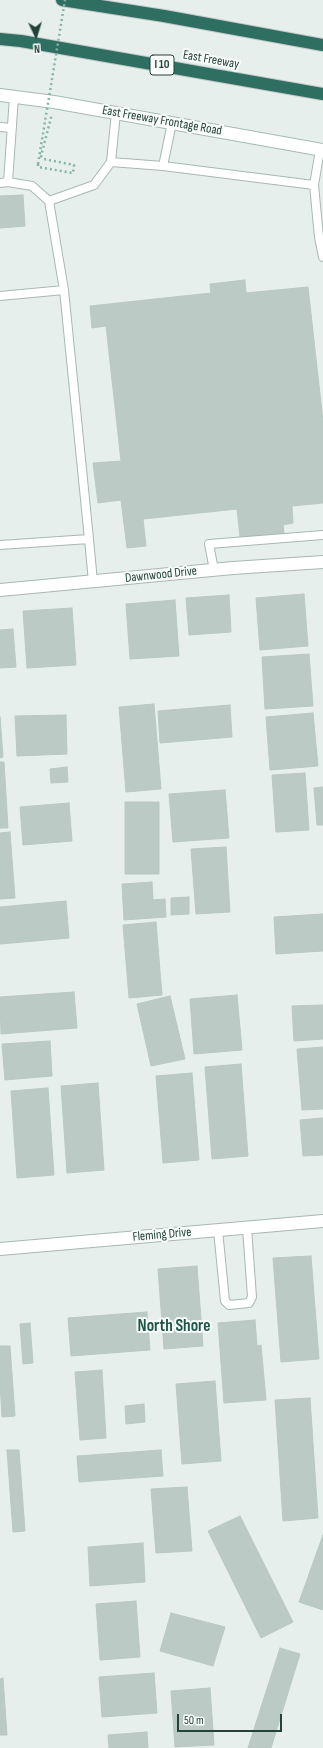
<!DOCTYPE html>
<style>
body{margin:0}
#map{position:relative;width:323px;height:1748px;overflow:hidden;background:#e6efeb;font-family:"Sofia Sans Condensed",sans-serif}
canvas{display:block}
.north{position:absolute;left:16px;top:16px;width:40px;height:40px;-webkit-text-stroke:3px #f7fbf9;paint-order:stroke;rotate:176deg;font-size:11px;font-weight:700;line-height:16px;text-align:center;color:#24423a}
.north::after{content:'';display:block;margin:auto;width:14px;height:18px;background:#24423a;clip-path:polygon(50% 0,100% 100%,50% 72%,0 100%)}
.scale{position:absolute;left:177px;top:1714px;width:105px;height:18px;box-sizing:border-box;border:2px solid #24423a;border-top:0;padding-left:5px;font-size:12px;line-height:14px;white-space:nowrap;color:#24423a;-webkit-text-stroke:3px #f7fbf9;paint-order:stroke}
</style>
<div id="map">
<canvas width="323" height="1748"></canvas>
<div class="north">N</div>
<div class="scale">50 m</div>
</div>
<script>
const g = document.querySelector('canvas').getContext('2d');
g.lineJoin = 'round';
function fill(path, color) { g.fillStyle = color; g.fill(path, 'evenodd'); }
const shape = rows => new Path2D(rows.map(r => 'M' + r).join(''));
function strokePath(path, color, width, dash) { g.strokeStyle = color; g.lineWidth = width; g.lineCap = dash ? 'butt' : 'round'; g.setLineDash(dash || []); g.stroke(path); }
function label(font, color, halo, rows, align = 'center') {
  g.font = font + ' "Sofia Sans Condensed",sans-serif'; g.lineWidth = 4; g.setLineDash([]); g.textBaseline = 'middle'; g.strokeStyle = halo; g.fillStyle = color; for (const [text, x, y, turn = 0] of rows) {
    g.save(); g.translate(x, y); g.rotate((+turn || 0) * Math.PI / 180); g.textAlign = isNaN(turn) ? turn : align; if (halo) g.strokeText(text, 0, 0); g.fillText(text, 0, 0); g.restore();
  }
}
const building = shape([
 [23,195,25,226,0,228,0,196,23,195],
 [245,280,246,293,308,287,323,421,323,503,292,506,293,523,283,525,284,533,240,537,237,509,143,519,146,546,127,548,121,500,98,503,93,463,121,461,106,326,92,328,90,306,211,293,210,284,245,280],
 [304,594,308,646,260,650,256,598,304,594],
 [229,595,231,632,189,635,186,598,229,595],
 [175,600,179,656,130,659,126,604,175,600],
 [72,608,76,665,27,668,23,611,72,608],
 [13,629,16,667,0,668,0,630,13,629],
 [309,654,313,706,265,709,262,657,309,654],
 [154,704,161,789,126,792,119,707,154,704],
 [230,705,232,737,160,743,158,711,230,705],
 [313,713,318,766,270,770,266,717,313,713],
 [66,715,67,754,17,756,15,716,66,715],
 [0,717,3,757,0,758,0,717],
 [0,762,4,762,8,828,0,828,0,762],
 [67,767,68,782,51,783,50,769,67,767],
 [305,773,309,830,276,832,272,775,305,773],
 [323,787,323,825,317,825,314,788,323,787],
 [225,790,229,838,173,842,169,794,225,790],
 [125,802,159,802,159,874,125,874,125,802],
 [69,803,72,841,23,845,20,807,69,803],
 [10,832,15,898,0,899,0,833,10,832],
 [226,847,230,912,196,914,191,849,226,847],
 [152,882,153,900,165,899,166,917,124,920,122,884,152,882],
 [189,897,189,914,171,915,171,898,189,897],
 [66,901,69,938,0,944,0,907,66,901],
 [323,914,323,951,276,954,274,917,323,914],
 [156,922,162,995,129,998,123,925,156,922],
 [74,992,77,1028,1,1034,0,997,74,992],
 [237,995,242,1050,194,1054,190,999,237,995],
 [170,996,185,1059,151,1066,137,1004,170,996],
 [323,1005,323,1039,294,1041,292,1006,323,1005],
 [50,1041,52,1076,5,1080,2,1044,50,1041],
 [323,1047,323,1109,302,1110,297,1049,323,1047],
 [241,1064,248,1156,212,1159,205,1067,241,1064],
 [192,1073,199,1160,163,1163,156,1076,192,1073],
 [98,1083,104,1170,67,1173,61,1086,98,1083],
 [48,1088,54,1175,17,1178,11,1091,48,1088],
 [323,1118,323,1155,303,1156,300,1120,323,1118],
 [311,1256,319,1359,281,1362,273,1258,311,1256],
 [197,1266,203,1346,164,1349,158,1269,197,1266],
 [147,1312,150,1350,71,1356,68,1318,147,1312],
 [255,1320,257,1346,261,1345,266,1400,224,1403,218,1323,255,1320],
 [30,1323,33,1363,23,1364,20,1324,30,1323],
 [0,1346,10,1346,15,1416,2,1417,0,1382,0,1346],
 [102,1370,106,1438,80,1440,75,1372,102,1370],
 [215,1381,221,1461,182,1464,176,1384,215,1381],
 [310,1398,318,1518,283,1521,275,1400,310,1398],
 [144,1404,145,1422,126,1424,125,1406,144,1404],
 [7,1450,19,1450,25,1531,13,1532,7,1450],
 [161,1450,163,1476,79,1482,77,1456,161,1450],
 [187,1487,192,1551,156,1553,151,1489,187,1487],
 [240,1516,293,1622,261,1638,208,1531,240,1516],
 [323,1535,323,1610,299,1602,323,1535],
 [143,1543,145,1582,90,1586,88,1547,143,1543],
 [136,1601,140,1657,100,1660,96,1604,136,1601],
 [171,1613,225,1627,213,1666,160,1651,171,1613],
 [280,1648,300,1654,271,1748,248,1748,280,1648],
 [154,1673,157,1713,102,1717,99,1677,154,1673],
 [3,1678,7,1735,0,1735,0,1679,3,1678],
 [210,1688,214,1745,175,1747,171,1691,210,1688],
 [147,1732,148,1748,109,1748,108,1735,147,1732]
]);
fill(building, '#bbcac4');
strokePath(building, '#b8c9c2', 1);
const service = shape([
 [0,127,12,128],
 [111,162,116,113],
 [163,166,314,185,320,150],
 [8,182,14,97],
 [0,183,8,182,32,186,49,201,64,290],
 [314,185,319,237,323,257],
 [49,201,94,185,111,162,163,166,172,123],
 [0,296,64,290,89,539],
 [0,545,89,539,93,582],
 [214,570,209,544,323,535],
 [218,1230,225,1301,229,1305,249,1303,252,1297,247,1228]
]);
const minor = shape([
 [0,590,233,568,323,562],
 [0,1249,323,1221]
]);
const secondary = shape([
 [0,95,54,102,323,150]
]);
const motorway = shape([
 [62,0,164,16,323,45],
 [0,39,21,41,323,94]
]);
strokePath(service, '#a8b8b2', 10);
strokePath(minor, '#a8b8b2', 14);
strokePath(secondary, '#a4bbb3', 14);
strokePath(motorway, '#c2cac8', 14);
strokePath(shape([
 [38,164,38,167,73,173,74,165,44,159,41,156,52,114]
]), '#86b3a5', 2.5, [2, 3]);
strokePath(service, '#fff', 8);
strokePath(minor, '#fff', 12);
strokePath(secondary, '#fff', 12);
strokePath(motorway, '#2f6f62', 12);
strokePath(shape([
 [38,164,65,0]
]), '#86b3a5', 2.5, [2, 3]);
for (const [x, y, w] of [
 [162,65,24]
]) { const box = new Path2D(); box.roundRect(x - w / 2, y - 10, w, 20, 3); g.fillStyle = '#f7fbf9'; g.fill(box); strokePath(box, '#24423a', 1); }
label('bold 12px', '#24423a', null, [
 ["I 10",162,65]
]);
label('13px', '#24423a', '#f7fbf9', [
 ["East Freeway",211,60,10],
 ["East Freeway Frontage Road",162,121,10],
 ["Dawnwood Drive",161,575,-6],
 ["Fleming Drive",162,1235,-5]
]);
label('bold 17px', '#1f5548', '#f7fbf9', [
 ["North Shore",174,1327]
]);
</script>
